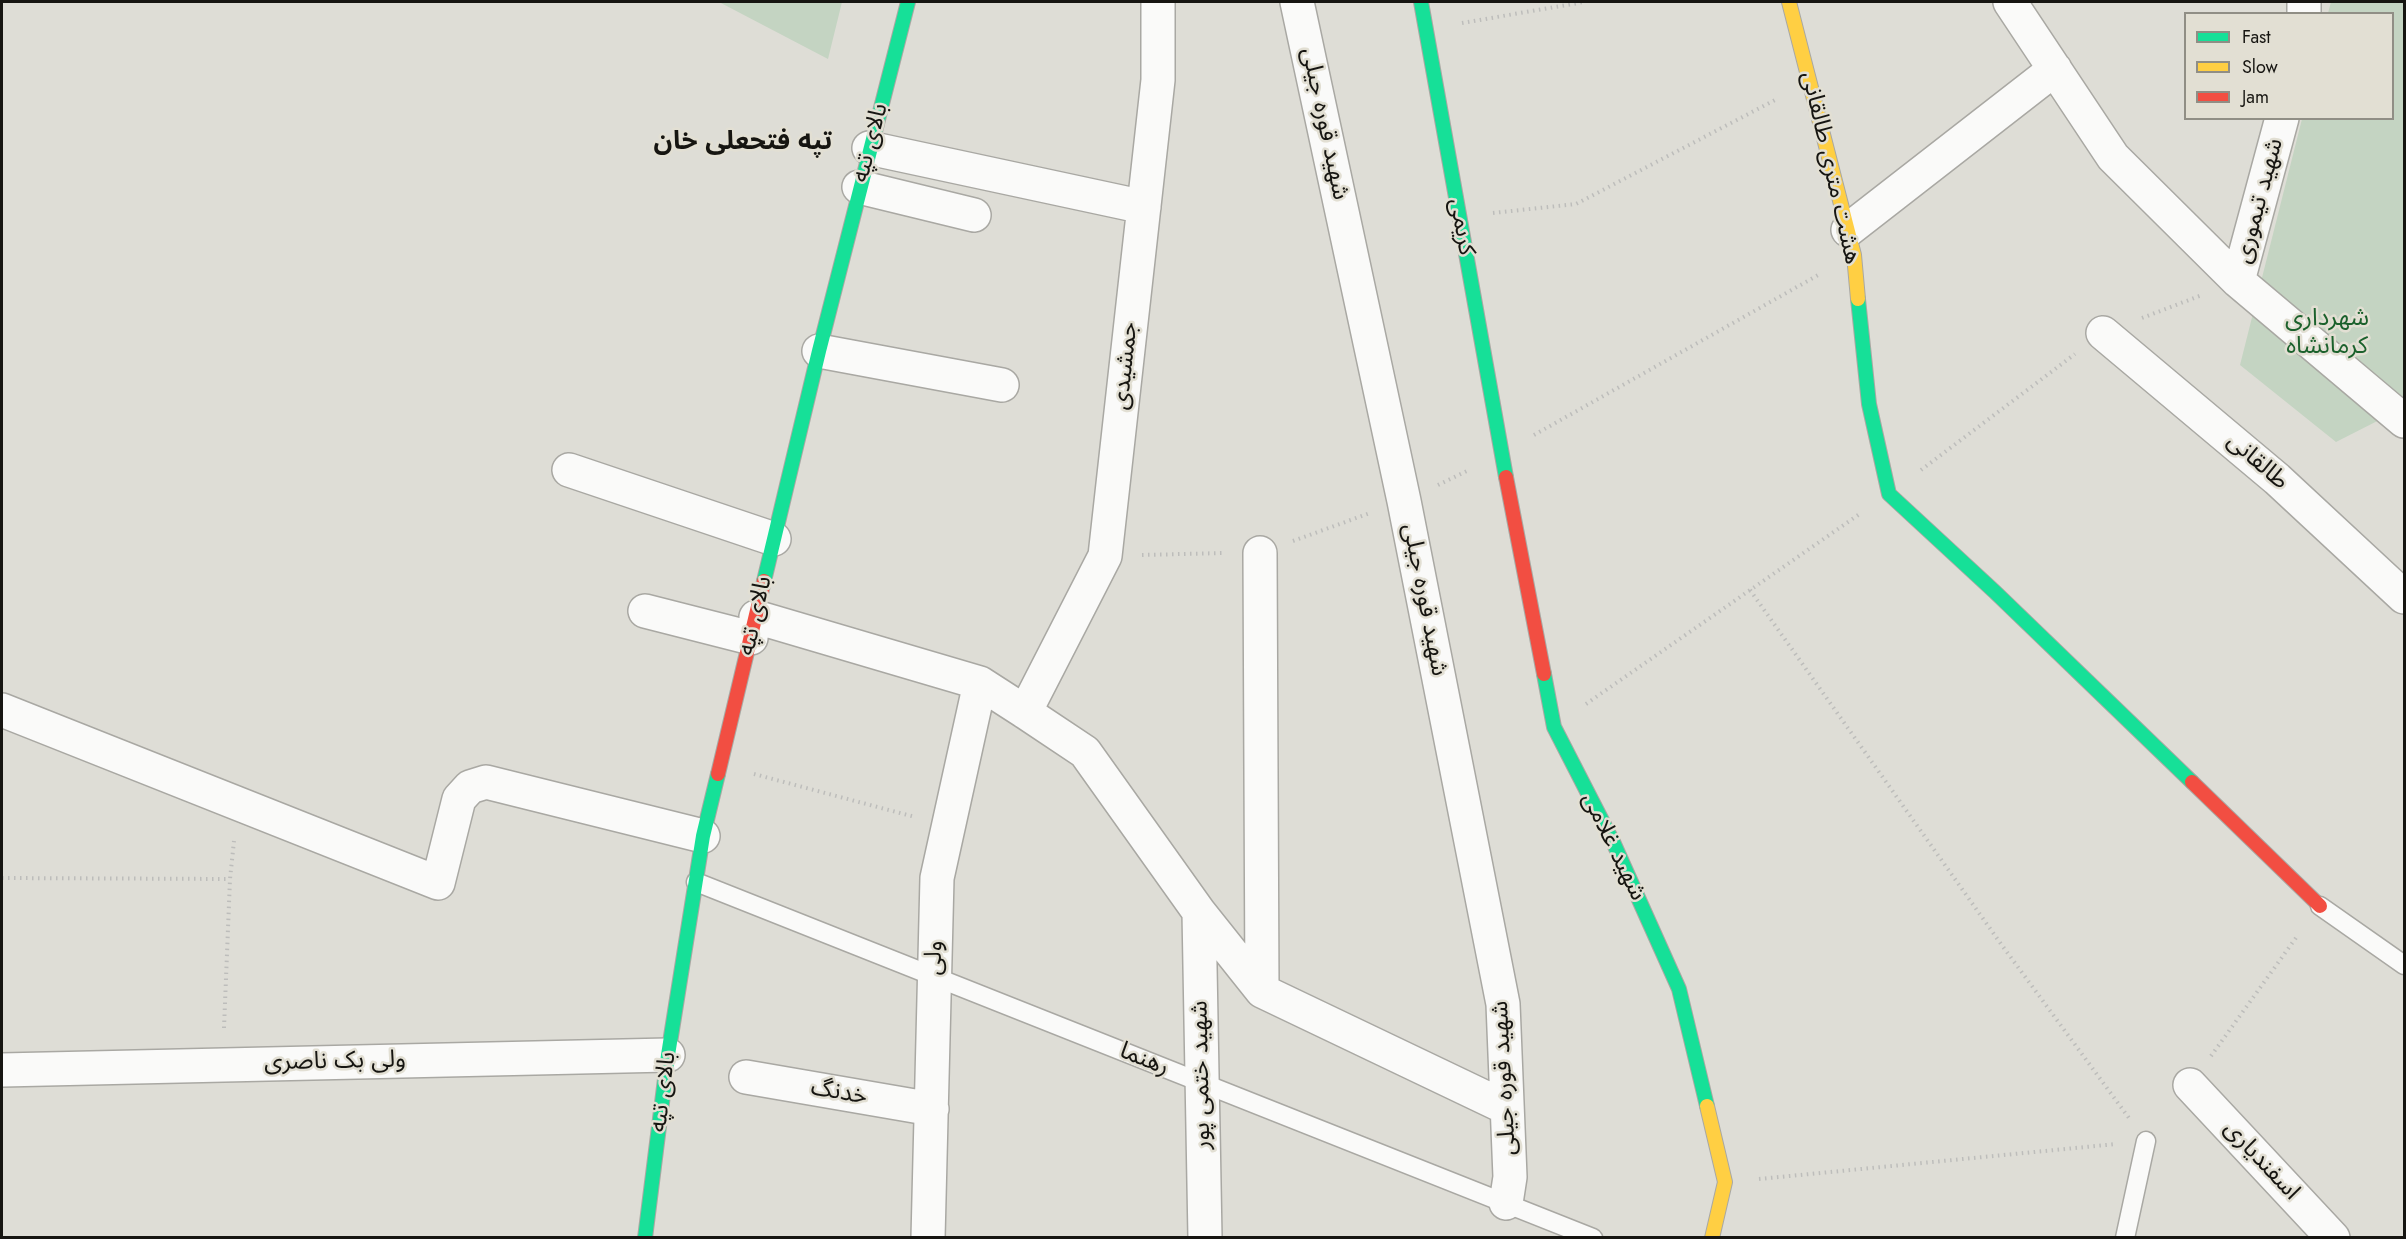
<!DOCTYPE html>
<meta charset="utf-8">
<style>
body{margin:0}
#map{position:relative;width:2406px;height:1239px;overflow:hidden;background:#deddd6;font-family:Jost,sans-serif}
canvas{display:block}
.frame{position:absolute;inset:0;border:3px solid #161511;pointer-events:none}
.legend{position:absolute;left:2184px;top:12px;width:210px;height:108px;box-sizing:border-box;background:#e2dfd3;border:2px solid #908e85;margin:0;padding:8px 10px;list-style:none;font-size:18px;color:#161511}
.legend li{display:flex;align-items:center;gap:12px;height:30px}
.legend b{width:30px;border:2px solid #908e85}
</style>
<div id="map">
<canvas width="2406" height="1239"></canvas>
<div class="frame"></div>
<ul class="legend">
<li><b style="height:8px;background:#16e098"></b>Fast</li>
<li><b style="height:8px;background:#ffcf43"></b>Slow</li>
<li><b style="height:8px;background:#f24e42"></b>Jam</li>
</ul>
</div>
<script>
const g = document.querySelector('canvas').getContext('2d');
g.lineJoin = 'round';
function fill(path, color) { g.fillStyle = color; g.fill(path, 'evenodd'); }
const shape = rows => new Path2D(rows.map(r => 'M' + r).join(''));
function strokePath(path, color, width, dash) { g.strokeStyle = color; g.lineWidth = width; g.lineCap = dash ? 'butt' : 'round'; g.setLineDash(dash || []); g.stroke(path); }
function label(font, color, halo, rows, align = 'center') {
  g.font = font + ' Jost,"Noto Sans Arabic",sans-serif'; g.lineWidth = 5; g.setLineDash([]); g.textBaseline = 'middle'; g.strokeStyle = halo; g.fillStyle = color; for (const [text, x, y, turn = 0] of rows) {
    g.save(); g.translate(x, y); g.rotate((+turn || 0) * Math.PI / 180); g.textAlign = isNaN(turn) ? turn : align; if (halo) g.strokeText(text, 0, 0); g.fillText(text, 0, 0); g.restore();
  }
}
fill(shape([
 [719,2,842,2,828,59],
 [2331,2,2404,2,2404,416,2397,411,2336,442,2240,365,2302,119,2392,118,2392,14,2328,13]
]), '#c4d4c2');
const lane = shape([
 [696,882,1593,1238],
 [2320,906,2404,965],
 [2125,1238,2146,1141]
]);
const street = shape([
 [1297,2,1404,501,1503,1004,1510,1177,1506,1203],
 [2010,2,2113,157,2238,281,2404,421],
 [2304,14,2304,2],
 [869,148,1144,207],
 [859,187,974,215],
 [1848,230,2055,69],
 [2238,281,2282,118],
 [2103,333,2277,479,2404,597],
 [819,351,1002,385],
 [569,470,774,539],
 [1260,553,1262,991],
 [645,611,751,638],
 [756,617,980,683,1025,712,1085,752,1199,912,1262,991,1507,1108],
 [2,710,438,883,459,799,470,787,486,782,703,836],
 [1025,712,1105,556,1158,80,1158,2],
 [1199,912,1205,1238],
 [2,1070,668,1055],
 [746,1077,932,1109],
 [2190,1085,2333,1238],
 [928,1238,937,878,980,683]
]);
const fast = shape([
 [1421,2,1506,477],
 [1858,299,1869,404,1889,494,1995,592,2192,782],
 [764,581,819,351,908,2],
 [1544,674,1554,727,1614,844,1679,989,1707,1106],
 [645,1238,668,1055,703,836,718,774]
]);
const slow = shape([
 [1789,2,1854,255,1858,299],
 [1707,1106,1725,1182,1712,1238]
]);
const jam = shape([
 [1506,477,1544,674],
 [718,774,764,581],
 [2192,782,2320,906]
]);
strokePath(lane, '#a9a8a3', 21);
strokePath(street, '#a9a8a3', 36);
strokePath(fast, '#a9a8a3', 16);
strokePath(slow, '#a9a8a3', 16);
strokePath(jam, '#a9a8a3', 16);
strokePath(shape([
 [1462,23,1584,2],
 [1493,213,1576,204,1777,99],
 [2142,318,2202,295],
 [1534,435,1820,274],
 [1921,470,2075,354],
 [1438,485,1469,470],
 [1293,541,1370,513],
 [1142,555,1224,553],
 [1750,590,2001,944,2129,1118],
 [1586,704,1861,513],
 [754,774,915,817],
 [2,878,230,879],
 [224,1028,230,879,234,841],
 [2211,1056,2298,935],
 [1759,1179,2116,1144]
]), '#bdbdbb', 4, [1.5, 4.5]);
strokePath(lane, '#fafaf9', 18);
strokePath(street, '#fafaf9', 33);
strokePath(fast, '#16e098', 14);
strokePath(slow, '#ffcf43', 14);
strokePath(jam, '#f24e42', 14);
label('24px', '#161511', '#e2dfd3', [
 ["شهید قوره جیلی",1324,124,78],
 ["بالای تپه",871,143,-75],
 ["هشت متری طالقانی",1830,168,77],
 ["شهید تیموری",2260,201,-75],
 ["کریمی",1461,227,80],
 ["جمشیدی",1126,366,-84],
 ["طالقانی",2257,462,41],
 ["شهید قوره جیلی",1424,600,79],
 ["بالای تپه",756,616,-77],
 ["شهید غلامی",1613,847,64],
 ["ولی",935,958,-89],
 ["رهنما",1144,1060,22],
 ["ولی بک ناصری",335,1062,-1],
 ["شهید ختمی پور",1202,1075,-91],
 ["شهید قوره جیلی",1505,1078,-93],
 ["بالای تپه",664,1092,-83],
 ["خدنگ",839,1093,10],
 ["اسفندیاری",2261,1161,47]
]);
label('24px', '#1b612c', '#e2dfd3', [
 ["شهرداری",2327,319],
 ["کرمانشاه",2327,347]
]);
label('bold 26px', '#161511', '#e2dfd3', [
 ["تپه فتحعلی خان",743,143]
]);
</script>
